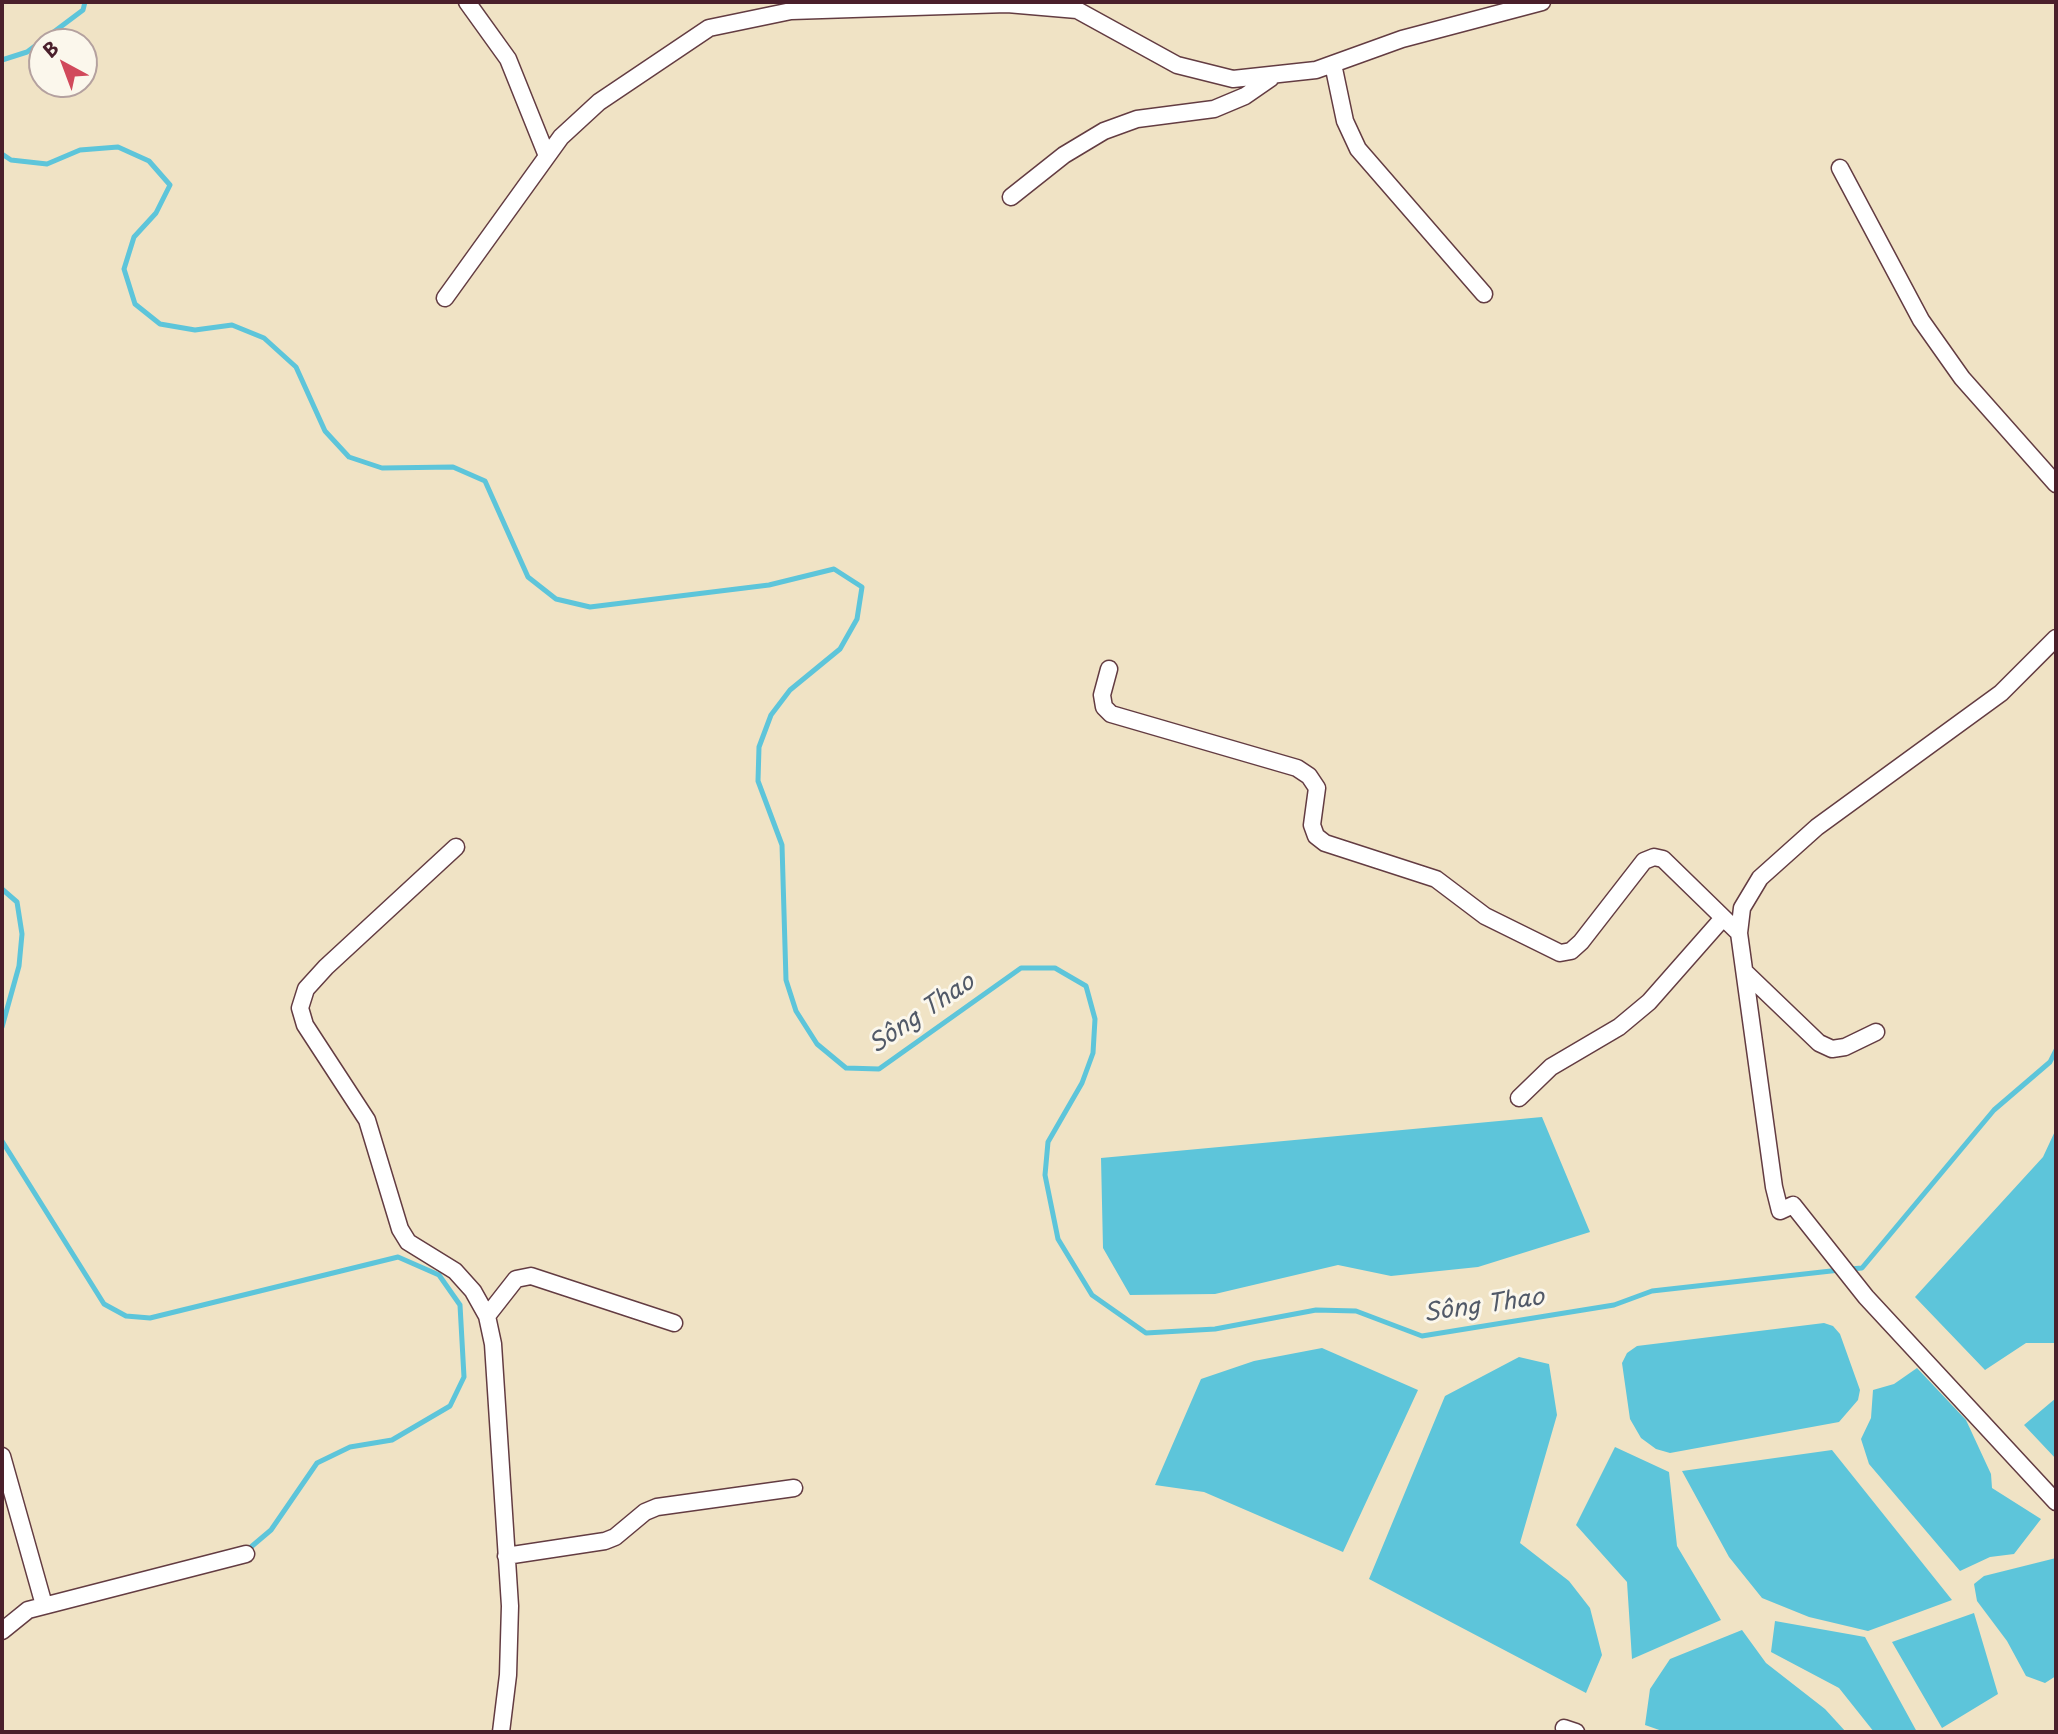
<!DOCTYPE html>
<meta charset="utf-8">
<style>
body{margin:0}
#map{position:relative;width:2058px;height:1734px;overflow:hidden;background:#f0e3c5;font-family:"Playpen Sans",sans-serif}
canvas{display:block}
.frame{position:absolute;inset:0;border:4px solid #4a1f2b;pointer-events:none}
.north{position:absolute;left:28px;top:28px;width:70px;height:70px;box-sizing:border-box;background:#fbf7ec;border:2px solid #b4a19f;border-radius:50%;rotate:319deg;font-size:19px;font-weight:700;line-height:28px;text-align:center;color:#4a1f2b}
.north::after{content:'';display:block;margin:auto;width:24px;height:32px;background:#d1495b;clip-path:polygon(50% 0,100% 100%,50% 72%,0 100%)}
</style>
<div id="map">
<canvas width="2058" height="1734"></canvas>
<div class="frame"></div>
<div class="north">B</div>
</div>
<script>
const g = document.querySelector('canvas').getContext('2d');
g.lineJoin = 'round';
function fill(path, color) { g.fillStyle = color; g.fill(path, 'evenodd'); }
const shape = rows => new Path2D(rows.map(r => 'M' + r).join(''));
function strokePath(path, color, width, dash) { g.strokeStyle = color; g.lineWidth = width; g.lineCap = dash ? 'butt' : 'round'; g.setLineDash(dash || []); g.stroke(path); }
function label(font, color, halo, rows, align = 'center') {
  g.font = font + ' "Playpen Sans",sans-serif'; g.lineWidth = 6; g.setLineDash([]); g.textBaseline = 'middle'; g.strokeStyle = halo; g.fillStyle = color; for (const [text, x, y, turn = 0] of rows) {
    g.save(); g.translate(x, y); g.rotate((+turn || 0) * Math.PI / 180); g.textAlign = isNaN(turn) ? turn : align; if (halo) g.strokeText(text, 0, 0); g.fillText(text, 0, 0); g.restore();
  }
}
fill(shape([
 [1542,1117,1590,1232,1478,1267,1391,1276,1338,1265,1215,1294,1130,1295,1103,1248,1101,1158],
 [2056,1129,2056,1343,2026,1343,1985,1370,1915,1297,2043,1157],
 [1824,1323,1833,1326,1840,1334,1860,1390,1858,1400,1839,1422,1670,1453,1656,1449,1641,1438,1630,1419,1622,1363,1627,1353,1637,1346],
 [1322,1348,1418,1390,1343,1552,1204,1492,1155,1485,1201,1379,1254,1361],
 [1519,1357,1549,1364,1557,1415,1520,1543,1569,1581,1590,1608,1602,1655,1586,1693,1369,1579,1445,1396],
 [1917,1368,1966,1420,1991,1474,1992,1488,2041,1519,2014,1554,1990,1557,1960,1571,1869,1464,1861,1439,1871,1418,1873,1390,1894,1384],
 [2056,1398,2056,1459,2024,1425],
 [1615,1447,1669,1472,1677,1546,1721,1620,1632,1659,1627,1582,1576,1525],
 [1832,1450,1952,1600,1868,1631,1809,1617,1762,1598,1729,1557,1682,1471],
 [2056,1558,2056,1676,2045,1683,2026,1676,2007,1641,1977,1601,1974,1584,1984,1576],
 [1974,1613,1998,1694,1942,1728,1892,1642],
 [1775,1621,1865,1637,1917,1732,1874,1732,1839,1688,1771,1652],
 [1742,1630,1766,1663,1825,1709,1846,1732,1665,1732,1645,1725,1650,1689,1670,1659]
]), '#5dc5da');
strokePath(shape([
 [2,60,27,52,83,10,85,2],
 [2,154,11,160,47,164,80,150,118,147,149,161,170,185,156,213,134,237,124,269,135,304,160,324,195,330,232,325,264,338,296,367,325,431,349,457,382,468,453,467,485,481,528,577,556,599,590,607,769,585,834,569,862,587,857,619,840,649,790,690,771,715,759,747,758,781,782,845,786,980,796,1011,817,1044,846,1068,879,1069,1021,968,1055,968,1086,986,1095,1019,1093,1053,1082,1083,1048,1142,1045,1175,1058,1239,1092,1295,1146,1333,1215,1329,1316,1310,1356,1311,1422,1336,1614,1305,1652,1291,1840,1270],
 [2,889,17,902,22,934,19,966,2,1027],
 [2,1141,104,1304,126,1316,150,1318,398,1257,439,1275,460,1305,464,1377,450,1406,392,1440,350,1447,317,1463,271,1530,245,1552],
 [1850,1269,1862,1268,1994,1110,2050,1062,2056,1050]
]), '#5dc5da', 5);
const street = shape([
 [467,2,508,59,547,156],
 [1333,64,1345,121,1358,149,1484,294],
 [1840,168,1921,320,1962,378,2056,484],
 [1011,197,1064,155,1104,131,1137,119,1214,109,1245,96,1271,78],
 [445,298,561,137,599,102,709,28,791,11,1007,4,1077,10,1177,65,1233,79,1316,70,1402,39,1542,2],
 [2056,638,2001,693,1817,827,1760,878,1742,908,1739,933,1774,1187,1780,1211,1793,1205,1866,1297,2056,1502],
 [1109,669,1102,695,1104,707,1111,714,1297,768,1309,776,1317,788,1312,825,1316,836,1325,843,1436,879,1485,916,1560,953,1571,951,1581,942,1644,861,1654,857,1663,859,1739,933],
 [456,847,326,967,306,989,300,1008,305,1025,367,1120,400,1229,408,1242,455,1271,473,1291,487,1316,493,1344,510,1606,508,1675,501,1732],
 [1745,972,1819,1043,1832,1049,1845,1047,1876,1032],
 [1519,1098,1551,1067,1619,1027,1649,1002,1723,918],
 [487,1316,516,1279,531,1276,674,1323],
 [2,1456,44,1605],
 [506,1556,605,1541,615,1537,645,1512,657,1507,794,1488],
 [2,1631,28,1610,246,1554],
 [1564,1728,1576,1732]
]);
strokePath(street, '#633c42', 19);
strokePath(street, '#fff', 16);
label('italic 24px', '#515968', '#fbf7ec', [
 ["Sông Thao",922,1014,-34],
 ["Sông Thao",1484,1306,-8]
]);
</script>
